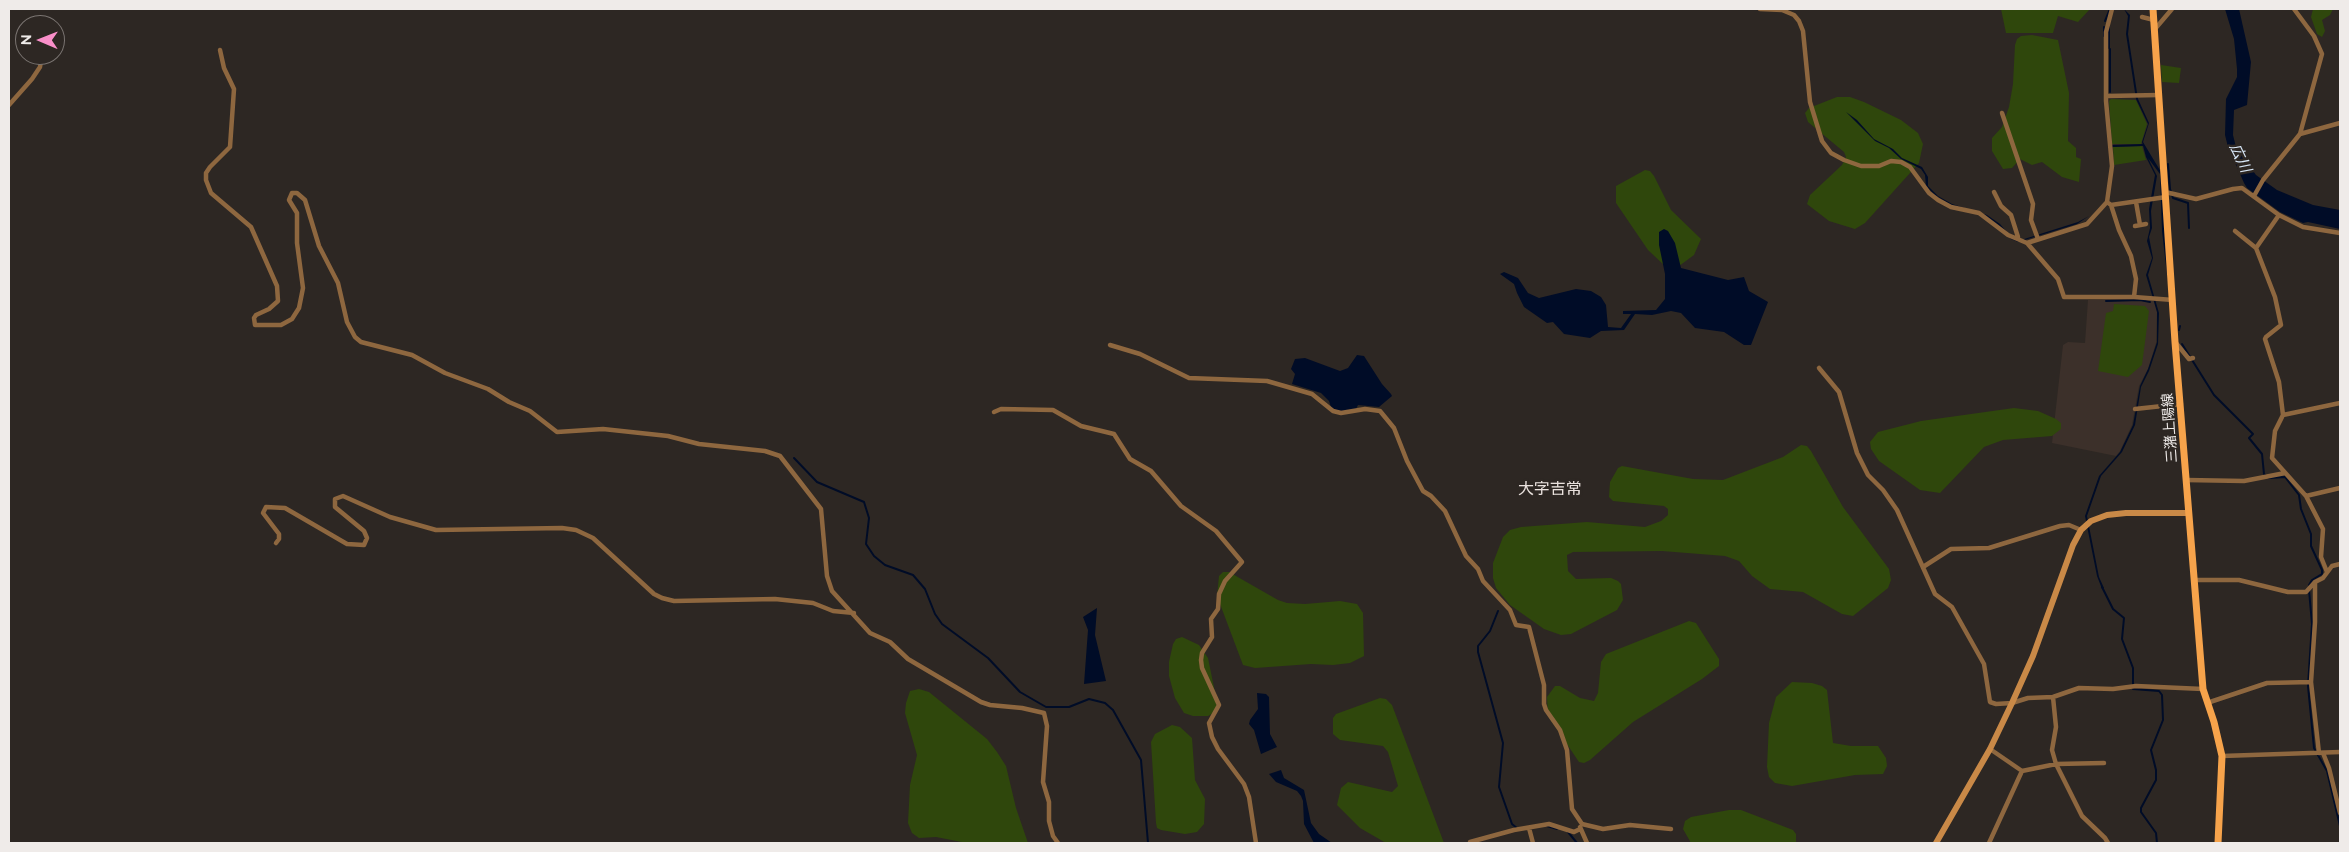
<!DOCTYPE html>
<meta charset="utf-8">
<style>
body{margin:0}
#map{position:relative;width:2349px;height:852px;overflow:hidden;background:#2d2723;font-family:Raleway,sans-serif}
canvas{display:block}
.frame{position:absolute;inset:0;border:10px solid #efebe9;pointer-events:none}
.north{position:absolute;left:15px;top:15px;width:50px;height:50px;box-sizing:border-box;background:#2d2723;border:1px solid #7b7572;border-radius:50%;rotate:271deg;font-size:14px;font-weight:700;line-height:20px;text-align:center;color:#efebe9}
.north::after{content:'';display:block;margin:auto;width:18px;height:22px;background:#f98fc9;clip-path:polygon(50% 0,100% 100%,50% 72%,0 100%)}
</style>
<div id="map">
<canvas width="2349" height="852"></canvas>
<div class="frame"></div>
<div class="north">N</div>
</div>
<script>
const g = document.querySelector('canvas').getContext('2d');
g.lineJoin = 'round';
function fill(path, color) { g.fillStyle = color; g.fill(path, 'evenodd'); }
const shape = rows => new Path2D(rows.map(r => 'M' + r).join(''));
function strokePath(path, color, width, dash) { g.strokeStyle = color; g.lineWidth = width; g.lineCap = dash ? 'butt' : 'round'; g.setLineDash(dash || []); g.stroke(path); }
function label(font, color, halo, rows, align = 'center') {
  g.font = font + ' Raleway,"Noto Sans JP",sans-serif'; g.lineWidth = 5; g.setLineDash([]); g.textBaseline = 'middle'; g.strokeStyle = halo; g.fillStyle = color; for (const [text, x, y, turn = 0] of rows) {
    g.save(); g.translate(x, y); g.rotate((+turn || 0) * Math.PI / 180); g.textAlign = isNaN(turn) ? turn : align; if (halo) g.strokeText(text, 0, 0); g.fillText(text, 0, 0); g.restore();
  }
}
fill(shape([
 [2129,299,2154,301,2157,312,2156,343,2148,369,2139,386,2132,425,2120,451,2116,456,2052,443,2063,345,2068,342,2085,343,2088,300]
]), '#3c302a');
fill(shape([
 [2001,9,2090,9,2078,22,2058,16,2053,33,2006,33],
 [2313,9,2333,9,2330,15,2322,20,2325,31,2322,37,2317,34,2311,17],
 [2032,35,2058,40,2069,93,2068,141,2076,148,2076,157,2081,159,2079,182,2062,177,2042,162,2032,165,2020,159,2012,168,2003,169,1992,151,1992,138,2002,127,2009,107,2013,84,2015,45,2017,39,2021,36],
 [2161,65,2181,68,2179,83,2162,82],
 [1837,97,1850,97,1864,102,1901,120,1918,133,1923,144,1919,163,1865,223,1855,229,1829,221,1807,204,1810,195,1842,165,1846,157,1844,152,1808,122,1805,113,1809,108],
 [2111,99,2136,100,2147,124,2141,144,2112,144,2109,101],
 [2142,146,2146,160,2114,165,2113,147],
 [1645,170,1650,171,1654,176,1671,210,1701,239,1694,255,1675,269,1665,266,1648,250,1616,203,1616,186],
 [2114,304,2145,306,2149,311,2142,365,2128,377,2098,371,2106,313,2113,311],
 [2014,408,2038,411,2056,419,2061,423,2061,429,2052,436,2003,440,1984,447,1940,493,1920,490,1879,461,1871,449,1870,442,1878,432,1921,421],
 [1801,445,1807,446,1811,451,1843,507,1889,569,1891,580,1888,588,1853,616,1842,614,1803,592,1770,589,1752,576,1739,561,1725,556,1662,551,1573,552,1567,555,1568,571,1576,579,1611,578,1618,581,1621,584,1623,600,1617,610,1571,634,1561,635,1544,629,1510,605,1496,588,1493,578,1493,563,1503,537,1510,530,1521,527,1587,522,1645,527,1661,521,1668,515,1668,509,1664,506,1613,501,1609,497,1610,482,1618,468,1622,466,1693,479,1723,480,1783,457],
 [1223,572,1229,572,1278,600,1287,603,1305,604,1340,601,1357,604,1363,613,1364,656,1350,663,1333,665,1311,664,1255,668,1243,665,1217,596,1219,576],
 [1689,621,1696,623,1719,659,1719,666,1702,679,1633,722,1590,760,1584,763,1579,762,1548,716,1547,697,1555,686,1560,686,1580,698,1594,701,1598,693,1601,662,1606,654],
 [1182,637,1199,645,1208,658,1218,707,1217,711,1208,716,1193,716,1184,713,1175,698,1169,676,1169,662,1173,644,1176,639],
 [1792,682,1812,683,1822,686,1827,690,1833,743,1851,746,1878,746,1886,758,1887,766,1883,774,1855,775,1792,786,1775,783,1769,777,1767,767,1769,723,1776,697],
 [919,689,929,692,987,739,997,752,1006,766,1016,808,1028,843,967,843,936,837,919,838,912,833,908,823,910,785,917,755,905,713,906,703,910,691],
 [1380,698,1386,699,1392,705,1444,843,1386,843,1360,828,1337,805,1341,788,1348,782,1392,792,1398,786,1388,752,1383,746,1340,740,1333,734,1333,718,1336,714],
 [1172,725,1180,727,1192,738,1195,780,1205,799,1204,824,1197,832,1185,834,1161,830,1157,828,1156,823,1151,742,1155,734],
 [1729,810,1741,810,1793,830,1796,834,1796,843,1691,843,1683,829,1685,821,1691,817]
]), '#2f470c');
fill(shape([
 [2124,9,2130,15,2128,34,2138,99,2149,123,2143,142,2161,172,2169,292,2162,231,2160,174,2148,158,2157,176,2151,211,2152,228,2149,237,2153,258,2148,275,2159,313,2158,344,2149,371,2141,387,2135,425,2122,452,2101,476,2087,516,2099,577,2104,588,2102,589,2097,576,2085,516,2099,476,2120,452,2133,425,2140,386,2148,369,2157,342,2157,312,2146,275,2152,258,2147,241,2150,228,2149,209,2155,175,2146,157,2142,142,2148,124,2136,99,2126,34,2128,16],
 [2225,9,2239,9,2251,62,2247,105,2234,110,2233,135,2236,147,2256,175,2277,190,2313,205,2340,210,2340,229,2308,222,2303,223,2280,212,2247,188,2244,183,2228,147,2225,135,2226,99,2237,77,2237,69,2234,39],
 [1846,112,1857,120,1874,139,1893,149,1902,158,1922,167,1928,177,1928,186,1938,196,1952,204,1987,215,2000,224,2012,238,2018,241,2078,222,2089,216,2077,224,2018,242,2011,239,1986,216,1951,205,1935,195,1926,186,1925,175,1921,169,1901,159,1889,148,1875,141],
 [1664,229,1668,231,1675,243,1681,268,1728,280,1744,277,1749,291,1768,302,1751,345,1744,345,1724,332,1695,328,1681,313,1671,311,1652,315,1635,314,1624,330,1601,331,1590,338,1564,334,1553,322,1547,323,1524,307,1517,293,1514,284,1500,274,1504,272,1518,278,1528,293,1539,298,1576,289,1591,291,1601,297,1606,305,1608,327,1621,328,1631,314,1623,314,1623,311,1656,310,1665,299,1665,274,1659,245,1659,232],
 [1357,355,1364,356,1382,384,1391,394,1392,396,1379,407,1358,405,1356,409,1346,412,1336,410,1331,407,1329,401,1321,393,1292,384,1295,374,1291,369,1295,359,1305,358,1340,371,1348,368],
 [1097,608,1095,635,1106,681,1084,684,1088,630,1083,617],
 [1257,693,1266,694,1269,697,1270,734,1277,747,1261,754,1254,730,1249,724,1250,720,1258,709],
 [1281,770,1284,778,1304,790,1311,823,1319,834,1332,843,1314,843,1304,824,1303,801,1301,796,1297,791,1276,782,1269,774]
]), '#000c27');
strokePath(shape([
 [2105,21,2110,9],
 [2104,36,2104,27],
 [2109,48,2109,26],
 [2110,92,2110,49],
 [2113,146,2143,145],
 [2168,164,2170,189,2173,198,2188,203,2189,228],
 [2106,301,2140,300,2150,302],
 [2179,330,2180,326],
 [2182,344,2214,395,2253,434,2249,438,2262,454,2264,474,2269,478,2285,477,2299,495,2301,509,2311,534,2311,546,2322,570,2322,574,2312,580,2309,585],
 [794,458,817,482,864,502,869,518,866,544,874,556,885,565,913,575,925,589,935,614,942,624,988,658,1020,692,1046,707,1069,707,1089,699,1105,703,1113,710,1141,760,1148,843],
 [2102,587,2113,609,2124,618,2122,639,2133,668,2133,689,2159,691,2162,695,2163,720,2151,750,2156,770,2156,780,2141,808,2141,812,2156,833,2157,843],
 [2309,590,2312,624,2308,686,2314,748,2327,771,2340,826],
 [1498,611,1490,631,1478,646,1478,652,1503,743,1499,787,1512,824,1518,829],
 [1547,826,1557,829],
 [1568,832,1577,843]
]), '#000c27', 2);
strokePath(shape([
 [1760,9,1782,10,1794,15,1799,21,1803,31,1810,102,1822,141,1831,153,1844,160,1861,166,1879,166,1891,161,1901,162,1910,167,1929,193,1938,200,1951,207,1979,213,2008,235,2027,243,2058,279,2064,297,2134,297,2173,300],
 [2294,9,2314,36,2322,54,2300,134],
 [2142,17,2154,20],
 [2155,29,2172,9],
 [220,50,224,68,234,89,230,147,210,167,206,173,206,180,211,193,251,227,277,286,278,301,269,309,256,315,254,318,255,325,281,325,292,319,299,308,303,288,297,243,297,213,289,200,292,193,297,193,305,200,319,246,338,283,347,322,355,337,361,342,412,355,445,373,488,389,509,402,530,411,557,432,603,429,668,436,699,444,765,451,780,456,821,509,827,576,832,591,870,633,890,642,908,659,981,702,990,705,1022,708,1044,713,1047,726,1043,782,1049,802,1049,821,1053,836,1058,843],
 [2107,96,2159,95],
 [9,105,32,79,40,67,42,55],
 [2002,113,2033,204,2031,220,2038,239],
 [1994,192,2001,206,2011,215,2018,237],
 [2165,192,2196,199,2233,189,2242,188,2279,215,2303,227,2340,233],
 [2254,196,2263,180,2300,134,2340,123],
 [2107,202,2111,205,2119,230,2131,256,2136,279,2134,297],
 [2136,202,2140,225],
 [2111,205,2166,197],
 [2135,226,2146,224],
 [2235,231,2256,248,2275,297,2281,325,2266,337,2265,339,2279,382,2283,415,2275,431,2272,458,2306,496,2323,529,2321,557,2327,572],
 [2027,243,2087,224,2107,202,2112,166,2106,101,2106,32,2112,9],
 [2256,248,2279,215],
 [2176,343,2189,359,2193,358],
 [1110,345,1140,354,1189,378,1267,381,1312,394,1333,411,1341,413,1365,409,1380,411,1394,428,1407,461,1423,491,1431,496,1445,511,1466,556,1478,569,1483,581,1510,610,1516,625,1529,627,1544,685,1544,704,1546,710,1560,730,1567,750,1572,809,1582,824,1603,829,1630,825,1671,829],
 [1819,368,1839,392,1857,453,1868,475,1883,490,1897,510,1935,594,1952,607,1984,664,1990,702,1996,704,2012,703,2028,698,2053,697,2079,688,2113,689,2136,686,2203,689],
 [2135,409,2181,404],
 [994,412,1001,409,1053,410,1081,426,1114,434,1130,459,1151,471,1181,506,1216,531,1242,562,1225,581,1219,594,1218,609,1211,619,1212,637,1202,653,1201,660,1202,668,1219,705,1209,723,1212,737,1218,749,1244,784,1249,797,1256,843],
 [2283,415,2340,403],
 [2186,480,2244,481,2285,473],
 [2306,496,2340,488],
 [276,543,279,539,279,534,263,513,266,507,285,508,347,544,364,545,367,538,364,531,335,507,335,499,343,496,390,517,436,530,562,528,576,530,593,538,654,594,662,598,674,601,775,599,813,603,833,611,854,613],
 [1923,567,1951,549,1989,548,2060,526,2069,525,2081,530],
 [2194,580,2239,580,2288,592,2306,592,2315,582,2323,578,2332,566,2340,564],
 [2315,582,2315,622,2311,682,2319,753],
 [2053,697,2056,727,2052,750,2056,764,2082,816,2105,838,2108,843],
 [2207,703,2267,683,2311,682],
 [1990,749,2022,771],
 [2323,753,2329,768,2340,813],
 [2222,756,2340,752],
 [1580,827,1587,843],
 [1529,828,1533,843],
 [1470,842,1514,830,1549,824,1574,832,1580,829],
 [1989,843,2022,771,2056,764,2104,763]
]), '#8e673f', 4.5);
strokePath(shape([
 [1936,843,1990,749,2012,703,2033,656,2073,545,2081,530,2091,521,2107,515,2126,513,2189,513]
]), '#c98947', 6);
strokePath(shape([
 [2153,9,2175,342,2203,689,2214,722,2222,756,2218,843]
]), '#f6a34b', 7);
label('14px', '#efebe9', '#2d2723', [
 ["三潴上陽線",2170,428,-94]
]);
label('italic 15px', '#d7e6f6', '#2d2723', [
 ["広川",2240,158,65]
]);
label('16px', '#eae2de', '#2d2723', [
 ["大字吉常",1550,489]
]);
</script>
